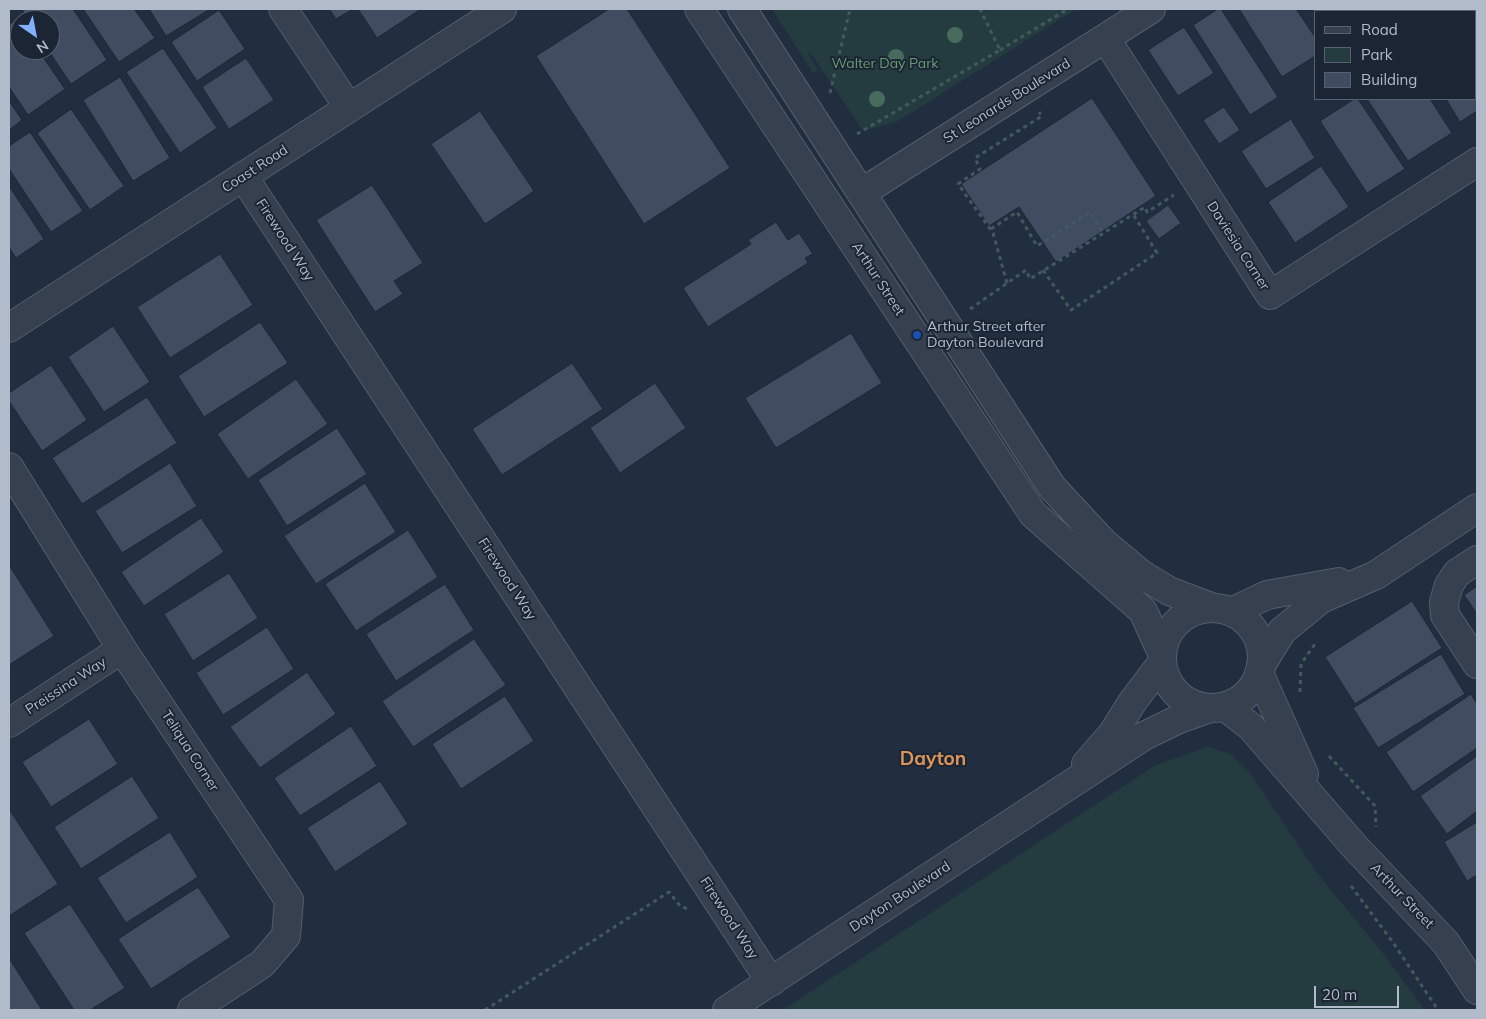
<!DOCTYPE html>
<style>
body{margin:0}
#map{position:relative;width:1486px;height:1019px;overflow:hidden;background:#212e3f;font-family:Mulish,sans-serif}
canvas{display:block}
.frame{position:absolute;inset:0;border:10px solid #b1bbca;pointer-events:none}
.legend{position:absolute;left:1314px;top:10px;width:162px;height:90px;box-sizing:border-box;background:#1b2533;border:1px solid #57616f;margin:0;padding:6px 9px;list-style:none;font-size:15px;color:#b1bbca}
.legend li{display:flex;align-items:center;gap:10px;height:25px}
.legend b{width:25px;border:1px solid #57616f}
.north{position:absolute;left:10px;top:10px;width:50px;height:50px;box-sizing:border-box;background:#1b2533;border:1px solid #57616f;border-radius:50%;rotate:147deg;font-size:14px;font-weight:700;line-height:20px;text-align:center;color:#b1bbca}
.north::after{content:'';display:block;margin:auto;width:18px;height:22px;background:#81b0ff;clip-path:polygon(50% 0,100% 100%,50% 72%,0 100%)}
.scale{position:absolute;left:1314px;top:986px;width:85px;height:22px;box-sizing:border-box;border:2px solid #b1bbca;border-top:0;padding-left:6px;font-size:15px;line-height:18px;white-space:nowrap;color:#b1bbca;-webkit-text-stroke:4px #1b2533;paint-order:stroke}
</style>
<div id="map">
<canvas width="1486" height="1019"></canvas>
<div class="frame"></div>
<ul class="legend">
<li><b style="height:6px;background:#36404f"></b>Road</li>
<li><b style="height:14px;background:#243c40"></b>Park</li>
<li><b style="height:14px;background:#404d61"></b>Building</li>
</ul>
<div class="north">N</div>
<div class="scale">20 m</div>
</div>
<script>
const g = document.querySelector('canvas').getContext('2d');
g.lineJoin = 'round';
function fill(path, color) { g.fillStyle = color; g.fill(path, 'evenodd'); }
const shape = rows => new Path2D(rows.map(r => 'M' + r).join(''));
function strokePath(path, color, width, dash) { g.strokeStyle = color; g.lineWidth = width; g.lineCap = dash ? 'butt' : 'round'; g.setLineDash(dash || []); g.stroke(path); }
function label(font, color, halo, rows, align = 'center') {
  g.font = font + ' Mulish,sans-serif'; g.lineWidth = 4; g.setLineDash([]); g.textBaseline = 'middle'; g.strokeStyle = halo; g.fillStyle = color; for (const [text, x, y, turn = 0] of rows) {
    g.save(); g.translate(x, y); g.rotate((+turn || 0) * Math.PI / 180); g.textAlign = isNaN(turn) ? turn : align; if (halo) g.strokeText(text, 0, 0); g.fillText(text, 0, 0); g.restore();
  }
}
fill(shape([
 [772,9,1076,9,898,121,863,131,810,52,808,54,818,70,813,73],
 [1208,747,1230,754,1249,772,1317,873,1382,952,1425,1010,783,1010,1156,765]
]), '#243c40');
const building = shape([
 [22,9,73,9,107,60,71,84,48,50,50,50,50,20,28,20,22,9],
 [83,9,134,9,155,38,119,62,83,9],
 [149,9,210,9,166,36,149,9],
 [329,9,353,9,336,19,329,9],
 [358,9,421,9,377,38,358,9],
 [609,9,627,9,730,168,644,224,536,56,609,9],
 [1218,9,1221,9,1278,97,1250,115,1193,25,1218,9],
 [1239,9,1296,9,1315,37,1315,56,1282,77,1239,9],
 [1321,9,1374,9,1376,11,1322,11,1321,9],
 [1462,9,1477,9,1477,34,1475,30,1475,11,1463,11,1462,9],
 [219,10,245,49,197,81,171,42,219,10],
 [17,19,20,24,20,50,38,50,65,89,28,115,9,87,9,25,17,19],
 [1184,27,1214,73,1178,96,1148,50,1184,27],
 [163,48,217,128,180,153,126,72,163,48],
 [1475,50,1477,54,1477,111,1460,122,1446,99,1475,99,1475,50],
 [246,58,274,100,229,129,202,87,246,58],
 [120,77,170,158,133,181,83,100,120,77],
 [1092,98,1156,196,1056,262,1019,207,989,226,961,184,1092,98],
 [1354,99,1358,99,1405,169,1367,193,1320,121,1354,99],
 [1367,99,1430,99,1452,133,1408,161,1367,99],
 [9,101,22,120,9,130,9,101],
 [1224,107,1240,130,1219,144,1203,120,1224,107],
 [71,109,124,186,90,210,37,133,71,109],
 [480,111,534,191,485,224,431,144,480,111],
 [1291,119,1315,158,1266,189,1241,151,1291,119],
 [30,132,83,211,51,232,9,169,9,146,30,132],
 [1321,166,1349,207,1295,243,1268,202,1321,166],
 [372,185,423,263,394,281,403,294,375,312,316,220,372,185],
 [9,186,44,239,16,258,9,247,9,186],
 [1168,205,1181,223,1159,239,1146,221,1168,205],
 [776,222,788,240,799,233,813,254,805,258,808,263,708,327,683,288,751,244,748,240,776,222],
 [220,254,253,305,170,358,137,307,220,254],
 [260,322,288,363,204,417,178,376,260,322],
 [113,326,150,382,104,412,68,357,113,326],
 [851,333,882,383,776,448,745,398,851,333],
 [572,363,603,409,502,475,472,429,572,363],
 [51,365,87,420,42,451,9,401,9,393,51,365],
 [296,379,328,424,248,479,217,434,296,379],
 [655,383,686,428,620,473,590,428,655,383],
 [147,397,177,443,82,504,52,458,147,397],
 [337,428,367,474,287,526,258,480,337,428],
 [170,463,197,506,122,553,95,511,170,463],
 [365,483,396,532,316,584,284,536,365,483],
 [201,518,224,552,144,606,121,572,201,518],
 [408,530,438,577,356,631,325,584,408,530],
 [9,565,54,636,9,665,9,565],
 [229,573,258,618,193,661,164,614,229,573],
 [445,584,474,630,396,681,366,634,445,584],
 [1477,586,1477,614,1464,595,1477,586],
 [1412,601,1442,648,1355,704,1325,657,1412,601],
 [267,627,294,669,223,715,196,673,267,627],
 [474,639,506,685,413,747,382,701,474,639],
 [1441,654,1465,694,1378,748,1353,708,1441,654],
 [307,672,336,714,260,768,230,727,307,672],
 [1471,694,1477,704,1477,748,1413,792,1386,752,1471,694],
 [505,696,534,741,461,789,432,744,505,696],
 [89,719,118,764,51,807,22,762,89,719],
 [351,726,377,766,300,816,274,778,351,726],
 [1477,756,1477,811,1447,834,1420,796,1477,756],
 [132,776,159,818,81,869,54,827,132,776],
 [380,781,408,824,335,872,307,828,380,781],
 [9,809,58,884,9,916,9,809],
 [1477,822,1477,875,1467,881,1444,842,1477,822],
 [170,832,198,877,126,923,97,878,170,832],
 [198,887,231,937,151,989,118,939,198,887],
 [70,904,125,988,90,1010,74,1010,24,933,70,904],
 [9,958,42,1010,9,1010,9,958]
]);
fill(building, '#404d61');
strokePath(building, '#1d2736', 1);
const minor = shape([
 [283,9,349,108],
 [699,9,1033,514,1143,611,1162,653],
 [742,9,1052,487,1104,543,1141,574,1169,591,1214,608],
 [1106,39,1270,295,1477,162],
 [243,176,771,982],
 [861,193,1151,9],
 [9,328,502,9],
 [9,467,122,649,289,900,286,936,262,964,192,1010],
 [1477,560,1457,573,1449,585,1444,602,1445,615,1477,664],
 '1162 658a50 50 0 1 1 100 0a50 50 0 1 1-100 0Z',
 [1231,612,1267,595,1339,582],
 [1261,665,1282,631,1321,599,1376,575,1477,508],
 [1259,673,1304,774],
 [1220,707,1228,709,1251,727,1355,847,1446,943,1477,990],
 [9,723,122,649],
 [1086,764,1113,733,1133,701,1162,663],
 [727,1010,1144,736,1179,719,1210,708]
]);
strokePath(minor, '#545e6d', 30);
strokePath(shape([
 [1000,50,1068,9],
 [830,93,850,9],
 [857,134,1000,50,980,9],
 [991,229,1017,212,1037,246,1090,212,1103,233],
 [1043,270,1071,310,1157,253,1133,214],
 [1007,283,993,233,958,184,980,169,975,158,1042,116,1039,112],
 [970,309,1026,270,1030,279,1145,207,1147,212,1174,195],
 [1300,692,1301,664,1317,641],
 [1329,756,1375,806,1376,827],
 [1351,886,1392,941,1438,1010],
 [485,1010,669,892,681,907,689,909]
]), '#42595d', 3, [4, 4]);
strokePath(minor, '#36404f', 28);
g.fillStyle = '#476b5c';
for (const [x, y] of [
 [955,35],
 [896,57],
 [877,99]
]) { g.beginPath(); g.arc(x, y, 8, 0, 2 * Math.PI); g.fill(); }
for (const [x, y, r, color] of [
 [917,335,5,"#1a4fb4"]
]) { const dot = new Path2D(); dot.arc(x, y, r, 0, 2 * Math.PI); g.fillStyle = color; g.fill(dot); strokePath(dot, '#1b2533', 2); }
label('14px', '#669d74', '#1b2533', [
 ["Walter Day Park",885,64]
]);
label('14px', '#b1bbca', '#1b2533', [
 ["St Leonards Boulevard",1007,101,-32],
 ["Coast Road",255,169,-33],
 ["Firewood Way",285,240,57],
 ["Daviesia Corner",1238,246,57],
 ["Arthur Street",878,279,57],
 ["Firewood Way",507,579,57],
 ["Preissina Way",66,686,-33],
 ["Teliqua Corner",190,751,57],
 ["Arthur Street",1402,896,46],
 ["Dayton Boulevard",900,897,-33],
 ["Firewood Way",729,918,57]
]);
label('14px', '#b1bbca', '#1b2533', [
 ["Arthur Street after",927,327],
 ["Dayton Boulevard",927,343]
], 'left');
label('bold 19px', '#dd9459', '#1b2533', [
 ["Dayton",933,759]
]);
</script>
